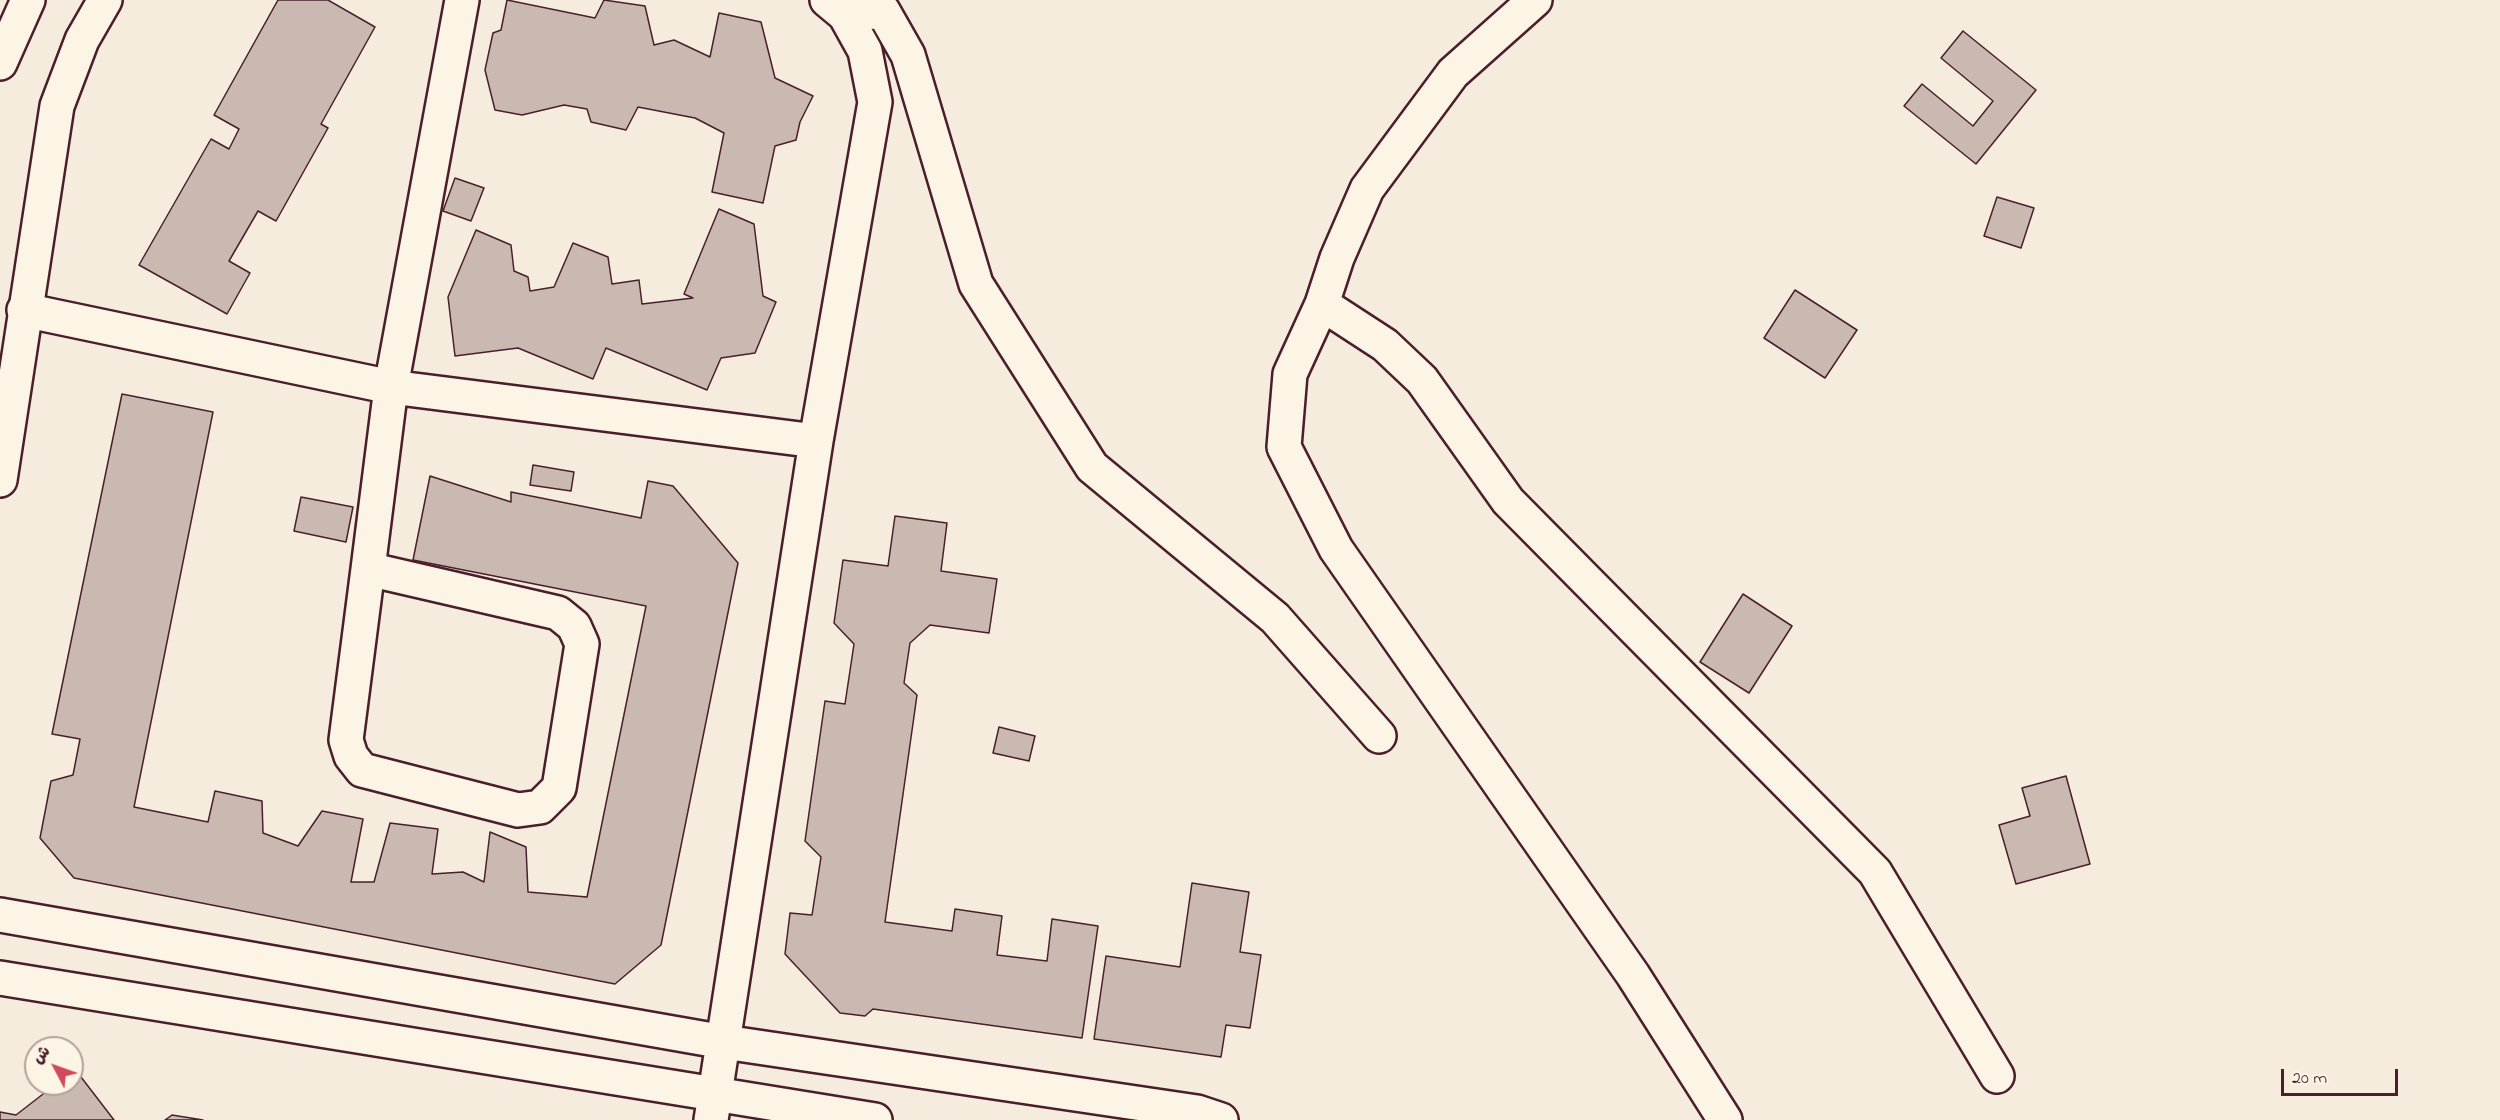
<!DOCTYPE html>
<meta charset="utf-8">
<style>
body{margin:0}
#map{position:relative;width:2500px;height:1120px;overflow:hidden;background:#f5ecde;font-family:"Indie Flower","Playpen Sans Arabic",sans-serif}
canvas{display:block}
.north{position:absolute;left:24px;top:1036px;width:60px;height:60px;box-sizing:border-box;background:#fcf5e5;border:2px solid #b59f9b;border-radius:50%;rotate:311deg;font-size:16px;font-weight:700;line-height:24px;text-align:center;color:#4a1f2b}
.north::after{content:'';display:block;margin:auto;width:21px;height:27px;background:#d1495b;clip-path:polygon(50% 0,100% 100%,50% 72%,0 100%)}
.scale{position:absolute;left:2281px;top:1069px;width:117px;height:27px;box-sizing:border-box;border:3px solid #4a1f2b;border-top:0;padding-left:8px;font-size:18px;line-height:21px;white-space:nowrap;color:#4a1f2b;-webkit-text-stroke:4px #fcf5e5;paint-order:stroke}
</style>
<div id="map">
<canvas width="2500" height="1120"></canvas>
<div class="north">ش</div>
<div class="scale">20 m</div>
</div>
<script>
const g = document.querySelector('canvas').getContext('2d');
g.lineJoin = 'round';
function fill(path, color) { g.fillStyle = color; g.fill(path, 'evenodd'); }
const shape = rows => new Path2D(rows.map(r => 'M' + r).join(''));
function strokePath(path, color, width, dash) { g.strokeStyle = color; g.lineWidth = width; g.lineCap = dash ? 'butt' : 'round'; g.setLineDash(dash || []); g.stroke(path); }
const building = shape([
 [278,0,328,0,375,27,321,124,328,128,276,221,258,211,229,261,250,273,227,314,139,265,211,139,229,149,239,129,214,115,278,0],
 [507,0,595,18,604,0,645,6,654,45,674,40,710,57,719,13,761,22,775,78,813,96,800,122,796,140,775,146,763,203,712,192,724,133,695,118,638,107,626,130,591,122,587,109,564,105,522,115,495,110,485,70,493,33,501,30,507,0],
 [1963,31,2036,90,1976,164,1904,106,1922,84,1973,126,1993,101,1941,58,1963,31],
 [455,178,484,188,471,221,443,211,455,178],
 [1997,197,2034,208,2021,248,1984,236,1997,197],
 [719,209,754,224,763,296,776,302,755,353,721,358,707,390,606,348,593,379,518,348,455,356,448,297,476,230,511,245,514,271,528,277,530,291,554,287,573,243,608,257,612,284,639,280,642,304,693,298,684,294,719,209],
 [1795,290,1857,330,1825,378,1764,338,1795,290],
 [122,394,213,412,134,807,208,822,215,791,262,801,263,833,298,846,322,811,363,819,351,882,374,882,390,823,438,829,432,874,463,872,484,882,490,832,526,847,528,892,587,897,646,606,413,560,430,476,511,502,511,492,641,518,648,481,673,486,738,563,661,945,615,984,74,878,40,838,51,781,73,775,80,739,52,734,122,394],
 [533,465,574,472,571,491,530,485,533,465],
 [301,497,353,507,346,542,294,531,301,497],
 [895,516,947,523,941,571,997,579,989,633,930,625,910,643,904,683,917,695,885,922,952,931,955,909,1002,916,997,955,1047,961,1052,919,1098,926,1082,1038,873,1009,865,1016,840,1013,785,954,790,913,812,915,821,857,805,841,825,701,845,704,854,644,834,623,843,560,888,566,895,516],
 [1743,594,1792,626,1749,693,1700,662,1743,594],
 [999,727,1035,736,1029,761,993,753,999,727],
 [2066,776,2090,864,2016,884,1999,825,2030,816,2022,788,2066,776],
 [1192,883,1249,892,1240,952,1261,955,1250,1028,1226,1025,1221,1057,1094,1039,1106,956,1180,967,1192,883],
 [72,1076,81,1077,114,1120,0,1120,0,1112,16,1115,56,1084,72,1084,72,1076],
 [172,1115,203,1120,165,1120,172,1115]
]);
fill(building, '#cab9b1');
strokePath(building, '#4a1f2b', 1.5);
const street = shape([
 [1535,0,1453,73,1367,189,1337,258,1322,304,1290,374,1284,447,1336,549,1633,975,1725,1120],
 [845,15,883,11,908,55,976,284,1092,467,1275,618,1379,736],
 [1322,304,1385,345,1422,380,1508,501,1875,872,1997,1076],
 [24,310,391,387,816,441],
 [368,569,558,613,574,626,582,644,559,788,540,807,518,810,362,770,351,756,346,740,368,569,391,387,462,0],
 [0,915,724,1042,1197,1112,1221,1120],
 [0,978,875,1120],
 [711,1120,816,441,875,102,865,51,845,15,827,0]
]);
const secondary = shape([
 [0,63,28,0],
 [0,480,57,106,82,40,105,0]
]);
strokePath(street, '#4a1f2b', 38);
strokePath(secondary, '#4a1f2b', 38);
strokePath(street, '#fcf5e5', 33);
strokePath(secondary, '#fcf5e5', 33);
</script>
